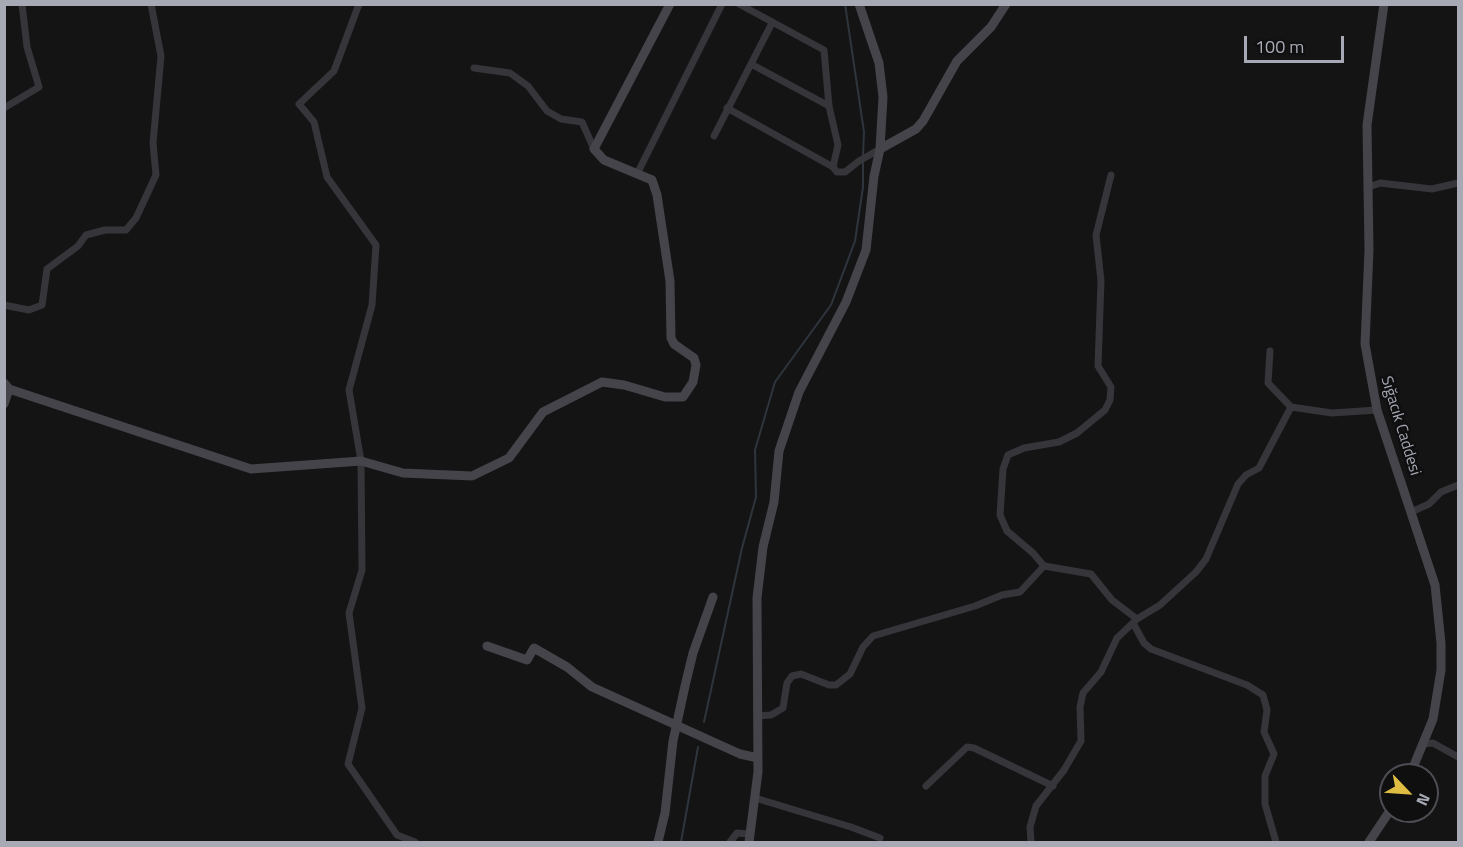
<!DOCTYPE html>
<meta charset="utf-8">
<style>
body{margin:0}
#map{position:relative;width:1463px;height:847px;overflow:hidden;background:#141415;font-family:"Titillium Web",sans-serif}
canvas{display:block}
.frame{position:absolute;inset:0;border:6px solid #a7a9b4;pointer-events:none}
.north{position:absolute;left:1379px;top:763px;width:60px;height:60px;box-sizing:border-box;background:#0f0f10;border:2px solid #4c4d52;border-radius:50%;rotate:115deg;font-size:16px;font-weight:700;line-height:24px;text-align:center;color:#a7a9b4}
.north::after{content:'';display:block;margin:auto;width:21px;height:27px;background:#dfbd42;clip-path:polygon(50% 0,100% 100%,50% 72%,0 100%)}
.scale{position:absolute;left:1244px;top:36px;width:100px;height:27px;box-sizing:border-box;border:3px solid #a7a9b4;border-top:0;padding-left:8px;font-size:18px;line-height:21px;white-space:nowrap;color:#a7a9b4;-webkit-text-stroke:4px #0f0f10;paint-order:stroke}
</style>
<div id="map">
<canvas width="1463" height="847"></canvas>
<div class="frame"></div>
<div class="north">N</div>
<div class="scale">100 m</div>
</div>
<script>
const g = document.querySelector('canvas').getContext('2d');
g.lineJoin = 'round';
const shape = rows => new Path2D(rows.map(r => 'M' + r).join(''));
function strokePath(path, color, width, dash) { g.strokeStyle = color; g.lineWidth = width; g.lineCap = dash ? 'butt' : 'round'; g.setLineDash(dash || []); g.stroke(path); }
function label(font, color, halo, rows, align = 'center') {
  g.font = font + ' "Titillium Web",sans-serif'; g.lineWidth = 5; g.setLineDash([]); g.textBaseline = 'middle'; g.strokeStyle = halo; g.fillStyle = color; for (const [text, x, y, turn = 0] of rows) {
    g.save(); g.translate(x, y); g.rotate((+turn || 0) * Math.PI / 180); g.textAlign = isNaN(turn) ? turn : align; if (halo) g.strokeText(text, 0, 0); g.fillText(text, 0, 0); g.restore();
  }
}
strokePath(shape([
 [845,4,864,132,863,155],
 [704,722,742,548,756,497,755,450,775,382,831,305,855,241,863,187,863,161],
 [681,842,698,747]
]), '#2e353d', 2);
strokePath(shape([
 [359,4,334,71,299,104,314,122,327,177,376,245,372,305,349,390,361,461,362,570,349,613,362,708,348,764,397,835,415,842],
 [739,4,824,50,829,106,838,145,833,167],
 [751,64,829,106],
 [474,68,510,73,528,86,547,111,561,119,582,122,594,149],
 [4,108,39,87,27,47,22,4],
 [727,108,833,167,837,172,845,172,859,161,880,149],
 [714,136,772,23],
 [638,172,722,4],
 [1111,175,1096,235,1101,281,1098,366,1111,387,1110,400,1105,410,1077,433,1059,442,1024,448,1008,455,1003,469,1000,515,1007,531,1033,553,1044,566,1091,574,1112,600,1137,619],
 [1369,187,1380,183,1432,189,1458,183],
 [4,305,29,310,42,305,47,269,78,246,86,235,105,230,126,230,136,218,156,175,153,143,161,56,151,4],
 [1270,351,1268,383,1291,407,1332,413,1377,410],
 [1411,512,1429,504,1441,492,1458,485],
 [1133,623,1144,643,1151,649,1247,685,1263,695,1267,710,1264,732,1274,754,1265,776,1265,804,1276,842],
 [757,716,771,715,783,708,787,683,792,676,801,674,829,685,836,685,850,674,863,647,873,636,975,606,1002,595,1020,592,1044,566],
 [1423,744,1433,743,1458,757],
 [926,786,967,747,974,748,1053,786],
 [755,798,851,827,880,838],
 [730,842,737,833,749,834],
 [1031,842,1030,827,1036,806,1064,770,1081,741,1080,707,1083,693,1101,672,1117,638,1137,619,1160,605,1196,572,1206,559,1238,484,1246,475,1259,468,1291,407]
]), '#35353a', 7);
strokePath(shape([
 [1384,4,1367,125,1369,250,1365,344,1377,410,1435,585,1441,643,1441,670,1433,719,1410,775],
 [880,149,916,129,923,121,957,61,991,27,1006,4],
 [4,383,9,389,251,469,361,461,403,473,472,476,509,458,543,412,602,382,624,385,665,397,683,397,693,382,696,365,694,358,674,344,671,338,670,281,657,195,652,180,604,160,594,149,670,4],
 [4,404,9,389],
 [487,646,527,660,534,648,567,667,592,687,740,754,758,758],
 [658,842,665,813,673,741,685,686,693,653,713,597],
 [749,842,758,772,757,598,763,547,774,502,779,451,799,392,846,302,866,250,874,176,880,149,883,97,879,63,859,4],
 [1369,842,1391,809]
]), '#44444a', 9);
label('16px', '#a7a9b4', '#0f0f10', [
 ["Sığacık Caddesi",1400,426,73]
]);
</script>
